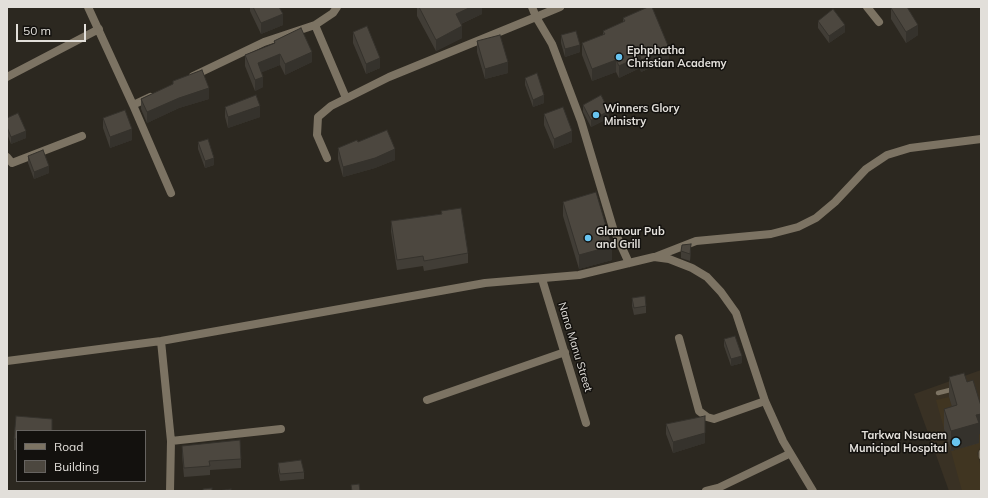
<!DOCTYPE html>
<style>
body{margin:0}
#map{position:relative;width:988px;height:498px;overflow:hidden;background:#2c2820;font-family:Mulish,sans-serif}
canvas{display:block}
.frame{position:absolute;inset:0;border:8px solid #e2dfda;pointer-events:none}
.legend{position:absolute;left:16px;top:430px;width:130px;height:52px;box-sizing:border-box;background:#13110e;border:1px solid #666360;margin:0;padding:5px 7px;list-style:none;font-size:12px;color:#e2dfda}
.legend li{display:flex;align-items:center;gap:8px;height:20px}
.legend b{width:20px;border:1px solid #666360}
.scale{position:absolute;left:16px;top:24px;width:70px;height:18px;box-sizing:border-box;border:2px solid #e2dfda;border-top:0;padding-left:5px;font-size:12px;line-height:14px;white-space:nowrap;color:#e2dfda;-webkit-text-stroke:3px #13110e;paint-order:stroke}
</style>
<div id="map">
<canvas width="988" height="498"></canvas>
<div class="frame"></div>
<ul class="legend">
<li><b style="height:5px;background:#7c7363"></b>Road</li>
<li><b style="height:11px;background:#4c473f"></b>Building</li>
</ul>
<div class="scale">50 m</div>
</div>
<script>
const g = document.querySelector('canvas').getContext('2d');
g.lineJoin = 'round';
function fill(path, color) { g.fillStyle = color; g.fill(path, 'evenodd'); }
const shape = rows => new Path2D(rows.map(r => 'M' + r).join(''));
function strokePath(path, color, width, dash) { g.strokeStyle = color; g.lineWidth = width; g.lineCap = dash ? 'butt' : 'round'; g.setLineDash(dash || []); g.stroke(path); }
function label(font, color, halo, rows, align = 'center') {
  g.font = font + ' Mulish,sans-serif'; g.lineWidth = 3; g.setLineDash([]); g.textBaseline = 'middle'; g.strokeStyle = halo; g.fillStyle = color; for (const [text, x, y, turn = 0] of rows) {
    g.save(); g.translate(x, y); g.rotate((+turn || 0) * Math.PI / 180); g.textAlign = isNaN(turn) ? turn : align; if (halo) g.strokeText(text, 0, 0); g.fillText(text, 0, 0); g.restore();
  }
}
fill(shape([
 [981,370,981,491,949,491,914,394]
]), '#393124');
fill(shape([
 [949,397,957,425,944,429,936,400],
 [981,434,981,446,977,453,981,467,981,490,962,491,951,451,978,443,976,435]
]), '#403521');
strokePath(shape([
 [938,393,954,389],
 [981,452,981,457]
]), '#7c7363', 4.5);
strokePath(shape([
 [88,7,133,105,150,97],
 [532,7,536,17,560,7],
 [867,7,879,22],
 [315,25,346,98],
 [193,76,264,42,315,25,333,13,337,7],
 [7,77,99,29],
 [133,105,171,193],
 [7,157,12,163,82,136],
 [327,158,317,135,318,117,331,106,389,77,536,17,552,44,581,121,613,228,629,263],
 [655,257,696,241,771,234,798,227,816,218,835,202,866,169,887,155,910,148,981,139],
 [542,279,586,423],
 [679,338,699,411,707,417,714,419,765,401],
 [161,341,171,441,170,491],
 [7,361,161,341,485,283,579,275,654,257,669,259,692,268,707,277,721,292,736,313,765,401,783,441,813,491],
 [427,400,565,352],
 [171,441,281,429],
 [706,491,718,488,789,454]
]), '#7c7363', 8);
fill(shape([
 [250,7,279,7,283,25,261,34,250,11],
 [417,7,483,7,482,8,482,14,461,24,462,38,436,51,417,16],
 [891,8,918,35,906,43,891,19],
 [623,18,669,60,641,72,640,68,619,78,616,72,592,81,582,55,582,43,603,35,603,31,623,22],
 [818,21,845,32,829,43,818,28],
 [353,32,380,68,366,74,353,43],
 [561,35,580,52,565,57,561,43],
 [274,41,312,62,285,75,280,65,262,72,263,87,255,91,245,66,245,55,274,44],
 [477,41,508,73,485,79,477,52],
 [525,78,544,103,533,107,525,85],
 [173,81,209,99,179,108,147,123,141,109,141,99,173,84],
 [583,105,609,118,591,127,583,112],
 [225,107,260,117,228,128,225,117],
 [544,114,572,142,554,149,544,125],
 [7,118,26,138,11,144,7,134],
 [103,118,132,140,110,148,103,128],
 [198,142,214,165,205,168,198,149],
 [358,142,395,160,375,168,343,177,338,159,338,148],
 [28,156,49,173,34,179,28,163],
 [563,202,612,260,579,269,563,216],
 [441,211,468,253,468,263,424,271,423,266,397,270,391,232,391,221,441,214],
 [681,251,691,251,690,261,681,258],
 [632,298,646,306,646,313,634,315,632,306],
 [724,339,742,363,731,366,724,346],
 [949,377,979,434,979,443,951,451,944,429,944,409,952,407,949,397],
 [666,424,705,443,673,453,666,434],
 [17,431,17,450,14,450,14,439],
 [182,446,241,459,241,468,210,470,210,475,184,477,182,455],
 [278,463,304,472,304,479,280,481,278,470]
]), '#413d36');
fill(shape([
 [471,7,483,7,482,8,482,14,456,26,456,14],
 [283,14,283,25,261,34,261,23],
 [845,25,845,32,829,43,829,36],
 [918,25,918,35,906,43,906,32],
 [462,26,462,38,436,51,436,40],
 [580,45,580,52,565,57,565,49],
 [669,48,669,60,641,72,641,60],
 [312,52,312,62,285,75,285,64],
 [280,54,280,65,258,74,258,63],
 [640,56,640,68,619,78,619,66],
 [380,58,380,68,366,74,366,64],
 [616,60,616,72,592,81,592,69],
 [508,62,508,73,485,79,485,69],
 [263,77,263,87,255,91,255,80],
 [209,88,209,99,179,108,147,123,147,112,179,98],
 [544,95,544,103,533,107,533,100],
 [260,106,260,117,228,128,228,117],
 [609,111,609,118,591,127,591,120],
 [132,129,132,140,110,148,110,137],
 [26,131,26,138,11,144,11,137],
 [572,131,572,142,554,149,554,139],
 [395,149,395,160,375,168,343,177,343,167],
 [214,158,214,165,205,168,205,161],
 [49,166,49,173,34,179,34,172],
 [691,244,691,251,690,261,690,254],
 [612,246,612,260,579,269,579,255],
 [742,356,742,363,731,366,731,359],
 [981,414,981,434,979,434,979,443,951,451,951,431,976,415],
 [705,433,705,443,673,453,673,442]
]), '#35322c');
const building = shape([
 [253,7,279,7,283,14,261,23,253,7],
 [419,7,471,7,456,14,462,26,436,40,419,7],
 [648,7,652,7,669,48,641,60,640,56,619,66,616,60,592,69,582,43,605,34,603,31,625,21,623,18,648,7],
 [893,7,907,7,918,25,906,32,891,8,893,7],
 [833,9,845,25,829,36,818,21,833,9],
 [367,26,380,58,366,64,353,32,367,26],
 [301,28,312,52,285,64,280,54,258,63,263,77,255,80,245,55,275,43,274,41,301,28],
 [576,31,580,45,565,49,561,35,576,31],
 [500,35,508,62,485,69,477,41,500,35],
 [202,70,209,88,179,98,147,112,141,99,173,84,173,81,181,78,202,70],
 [537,73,544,95,533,100,525,78,537,73],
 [256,95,260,106,228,117,225,107,256,95],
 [601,95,609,111,591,120,583,105,601,95],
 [563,107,572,131,554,139,544,114,563,107],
 [125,110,132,129,110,137,103,118,125,110],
 [18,113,26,131,11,137,7,127,7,118,18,113],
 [387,130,395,149,375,158,343,167,338,148,357,140,358,142,387,130],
 [208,139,214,158,205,161,198,142,208,139],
 [43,150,49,166,34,172,28,156,43,150],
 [596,192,612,246,579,255,563,202,596,192],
 [461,208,468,253,424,261,423,256,397,260,391,221,442,214,441,211,461,208],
 [691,244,690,254,681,251,682,245,691,244],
 [645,296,646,306,634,308,632,298,645,296],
 [735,336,742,356,731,359,724,339,735,336],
 [964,373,967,382,973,380,981,406,981,414,976,415,979,423,951,431,944,409,957,405,949,377,964,373],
 [16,416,52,419,52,431,17,431,17,439,14,439,16,416],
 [705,416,705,433,673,442,666,424,705,416],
 [240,440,241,459,209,461,210,466,184,468,182,446,240,440],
 [301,460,304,472,280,474,278,463,301,460],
 [359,484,360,491,352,491,351,485,359,484],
 [212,488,212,491,203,491,203,489,212,488],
 [231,489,231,491,218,491,231,489]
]);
fill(building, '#4c473f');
strokePath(building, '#35322c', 1);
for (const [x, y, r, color] of [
 [619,57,4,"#68c4f0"],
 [596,115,4,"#68c4f0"],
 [588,238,4,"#68c4f0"],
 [956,442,5,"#68c4f0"]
]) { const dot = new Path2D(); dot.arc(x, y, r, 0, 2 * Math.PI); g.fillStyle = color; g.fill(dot); strokePath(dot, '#13110e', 1.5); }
label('bold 11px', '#e2dfda', '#13110e', [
 ["Ephphatha",627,51],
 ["Christian Academy",627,64],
 ["Winners Glory",604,109],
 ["Ministry",604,122],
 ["Glamour Pub",596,232],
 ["and Grill",596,245],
 ["Tarkwa Nsuaem",947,436,"right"],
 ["Municipal Hospital",947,449,"right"]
], 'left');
label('11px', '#e2dfda', '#13110e', [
 ["Nana Manu Street",575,347,73]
]);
</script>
